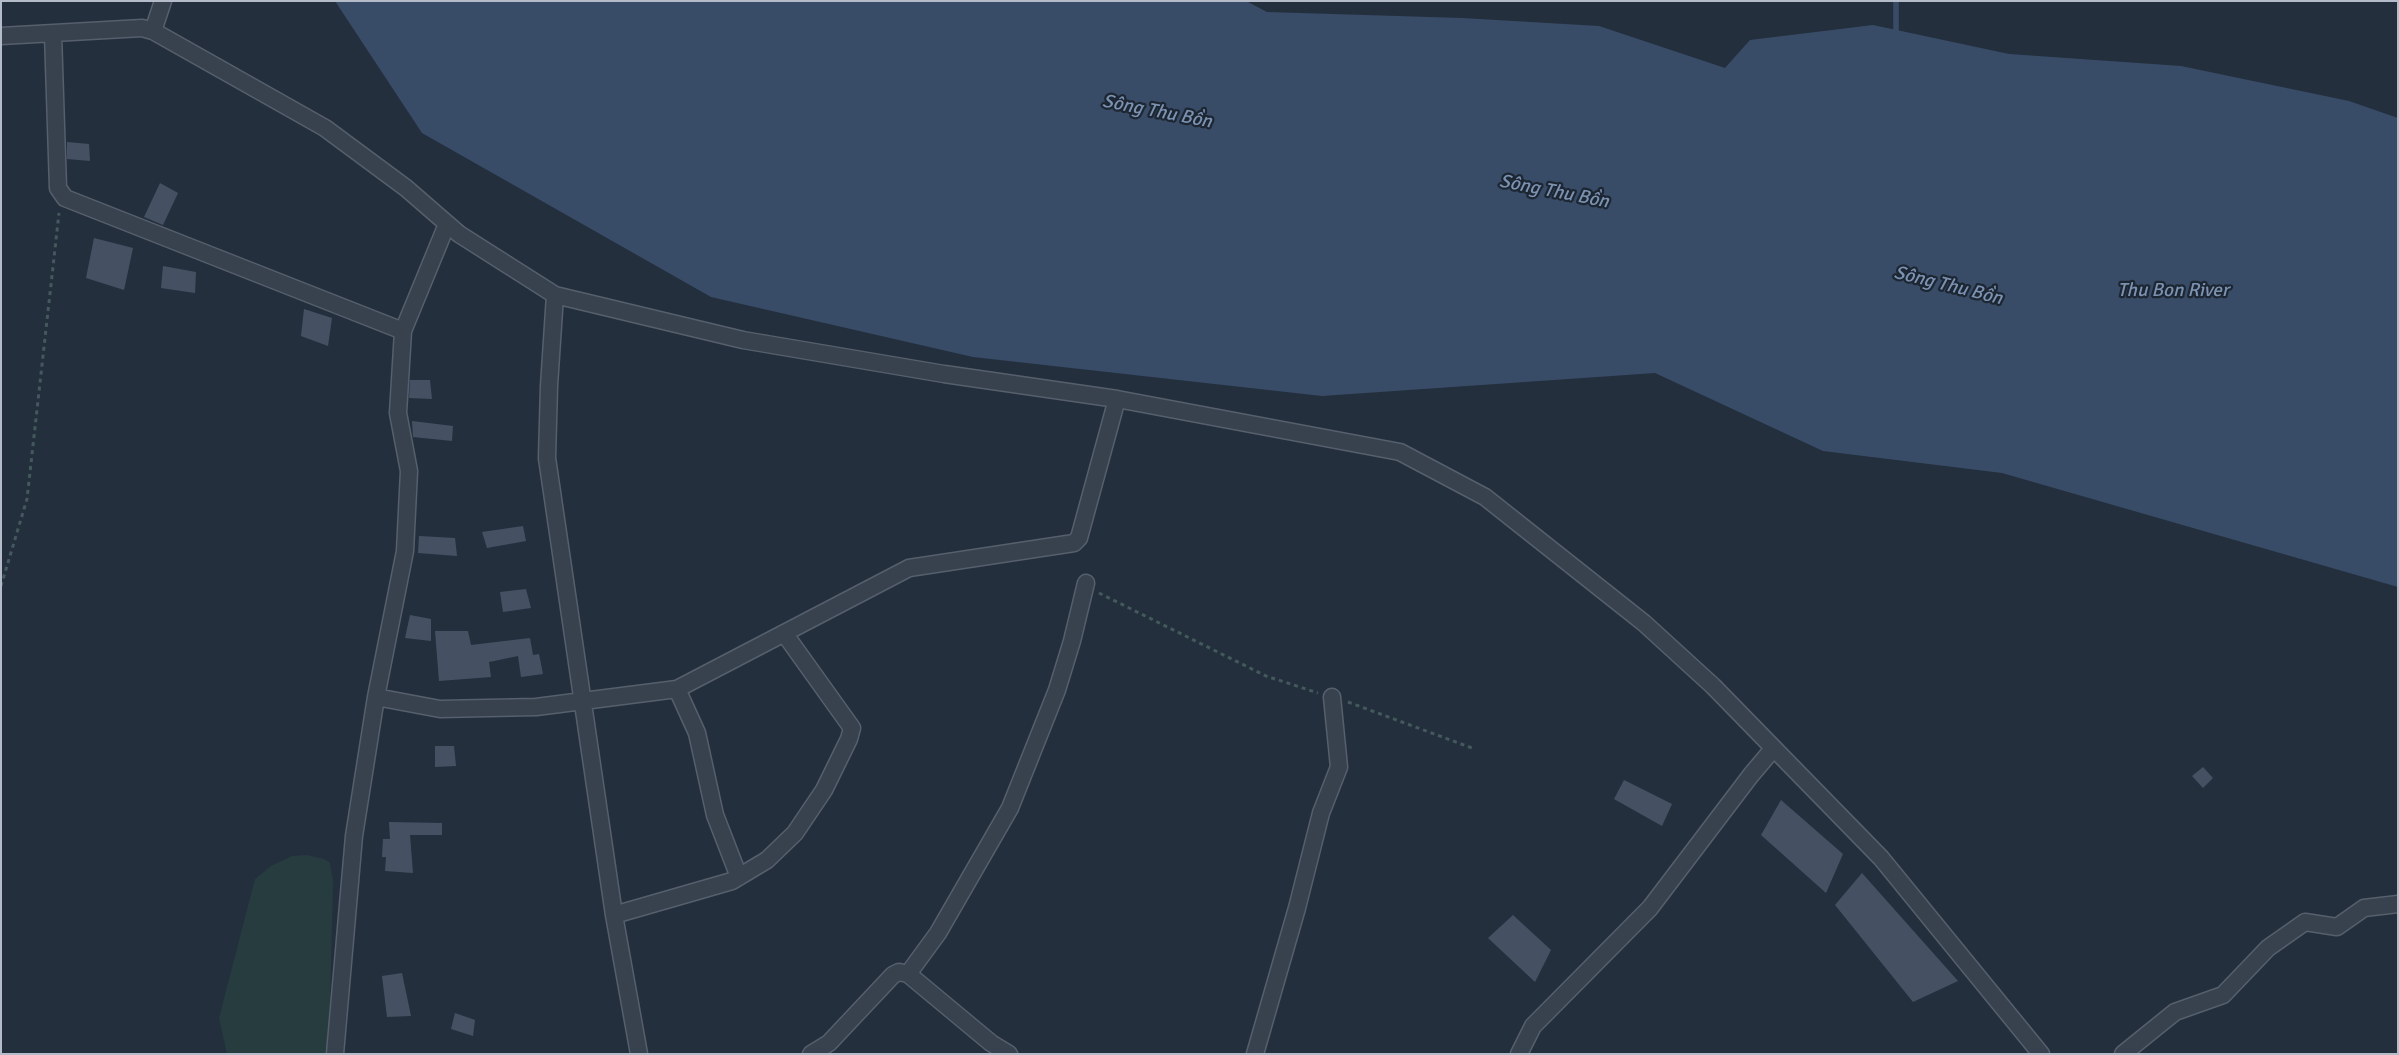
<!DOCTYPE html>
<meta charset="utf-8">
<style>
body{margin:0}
#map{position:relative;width:2399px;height:1055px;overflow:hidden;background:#242f3e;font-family:Signika,sans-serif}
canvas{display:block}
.frame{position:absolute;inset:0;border:2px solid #b4bcc9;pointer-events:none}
</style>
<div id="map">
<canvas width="2399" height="1055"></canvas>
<div class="frame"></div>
</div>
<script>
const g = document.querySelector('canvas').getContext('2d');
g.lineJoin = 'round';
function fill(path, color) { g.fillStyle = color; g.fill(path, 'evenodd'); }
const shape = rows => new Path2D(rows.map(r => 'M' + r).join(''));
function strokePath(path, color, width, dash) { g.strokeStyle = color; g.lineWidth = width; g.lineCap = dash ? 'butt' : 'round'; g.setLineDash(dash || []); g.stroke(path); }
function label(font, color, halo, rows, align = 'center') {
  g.font = font + ' Signika,sans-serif'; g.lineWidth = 4.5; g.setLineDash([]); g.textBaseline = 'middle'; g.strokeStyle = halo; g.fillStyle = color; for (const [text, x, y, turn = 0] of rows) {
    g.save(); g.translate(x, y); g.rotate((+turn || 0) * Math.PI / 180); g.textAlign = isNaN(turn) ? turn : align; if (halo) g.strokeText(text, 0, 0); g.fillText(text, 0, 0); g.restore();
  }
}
fill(shape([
 [307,855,324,859,330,863,333,881,329,1054,227,1054,219,1018,255,879,271,866,292,856]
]), '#263c3f');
fill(shape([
 [335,1,1246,1,1267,12,1462,18,1599,26,1725,68,1750,40,1873,25,2009,54,2181,66,2349,101,2398,118,2398,587,2002,473,1823,451,1655,373,1322,396,973,357,711,297,422,133]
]), '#394c67');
strokePath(shape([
 [1896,1,1896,37]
]), '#394c67', 5.5);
fill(shape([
 [67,142,89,144,90,161,67,159],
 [160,183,178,193,163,225,144,217],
 [94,238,133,248,124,290,86,278],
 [163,266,196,272,195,293,161,288],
 [304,309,332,318,328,346,301,336],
 [410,380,430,380,432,399,409,398],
 [412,421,453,426,452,441,413,437],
 [523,526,526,541,487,548,482,532],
 [419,536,455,538,457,556,418,553],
 [526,589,531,608,503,612,500,592],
 [410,615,431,619,431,641,405,638],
 [435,631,468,631,471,645,530,638,533,655,539,654,543,674,521,677,518,656,489,662,491,677,439,681],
 [435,746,454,746,456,766,435,767],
 [2203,767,2213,778,2203,788,2192,776],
 [1624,780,1672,804,1662,826,1614,799],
 [1781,800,1843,854,1826,893,1761,835],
 [389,822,442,823,442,835,410,835,413,873,385,871,386,857,382,857,383,839,390,839],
 [1862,873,1958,981,1913,1002,1835,905],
 [1513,915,1551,950,1535,982,1488,938],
 [402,973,411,1016,387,1017,382,976],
 [455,1013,475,1020,473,1036,451,1029]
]), '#455162');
const street = shape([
 [153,31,163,1],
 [53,34,58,188,65,198,403,331],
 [1,36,142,28,153,31,325,128,406,188,459,234,555,295,743,340,944,374,1117,399,1400,452,1485,497,1644,623,1713,686,1881,858,2041,1054],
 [555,295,549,386,547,458,614,915,639,1054],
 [677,689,697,733,715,815,739,877],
 [376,697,440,709,536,707,677,689,909,568,1074,543,1079,538,1117,399],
 [614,915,732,881,767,860,795,833,824,790,849,739,852,728,784,633],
 [908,974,938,933,1010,808,1057,690,1072,641,1086,583],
 [335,1054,354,836,376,697,405,551,409,471,398,413,403,331,447,224],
 [811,1054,829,1043,893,975,899,972,908,974,991,1043,1009,1054],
 [1255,1054,1297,908,1321,813,1339,767,1332,697],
 [1519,1054,1533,1026,1650,908,1751,775,1773,749],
 [2123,1054,2175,1012,2223,995,2268,948,2305,922,2337,927,2364,908,2398,904]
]);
strokePath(street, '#565f6c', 19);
strokePath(shape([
 [1,586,27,499,59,213],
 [1099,593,1266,676,1318,693],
 [1348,702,1472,748]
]), '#44595c', 3, [4, 4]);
strokePath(street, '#38414e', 16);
label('italic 19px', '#7c92b1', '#1d2633', [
 ["Sông Thu Bồn",1157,112,11],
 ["Sông Thu Bồn",1554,192,11],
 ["Sông Thu Bồn",1948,286,14],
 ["Thu Bon River",2173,291]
]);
</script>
